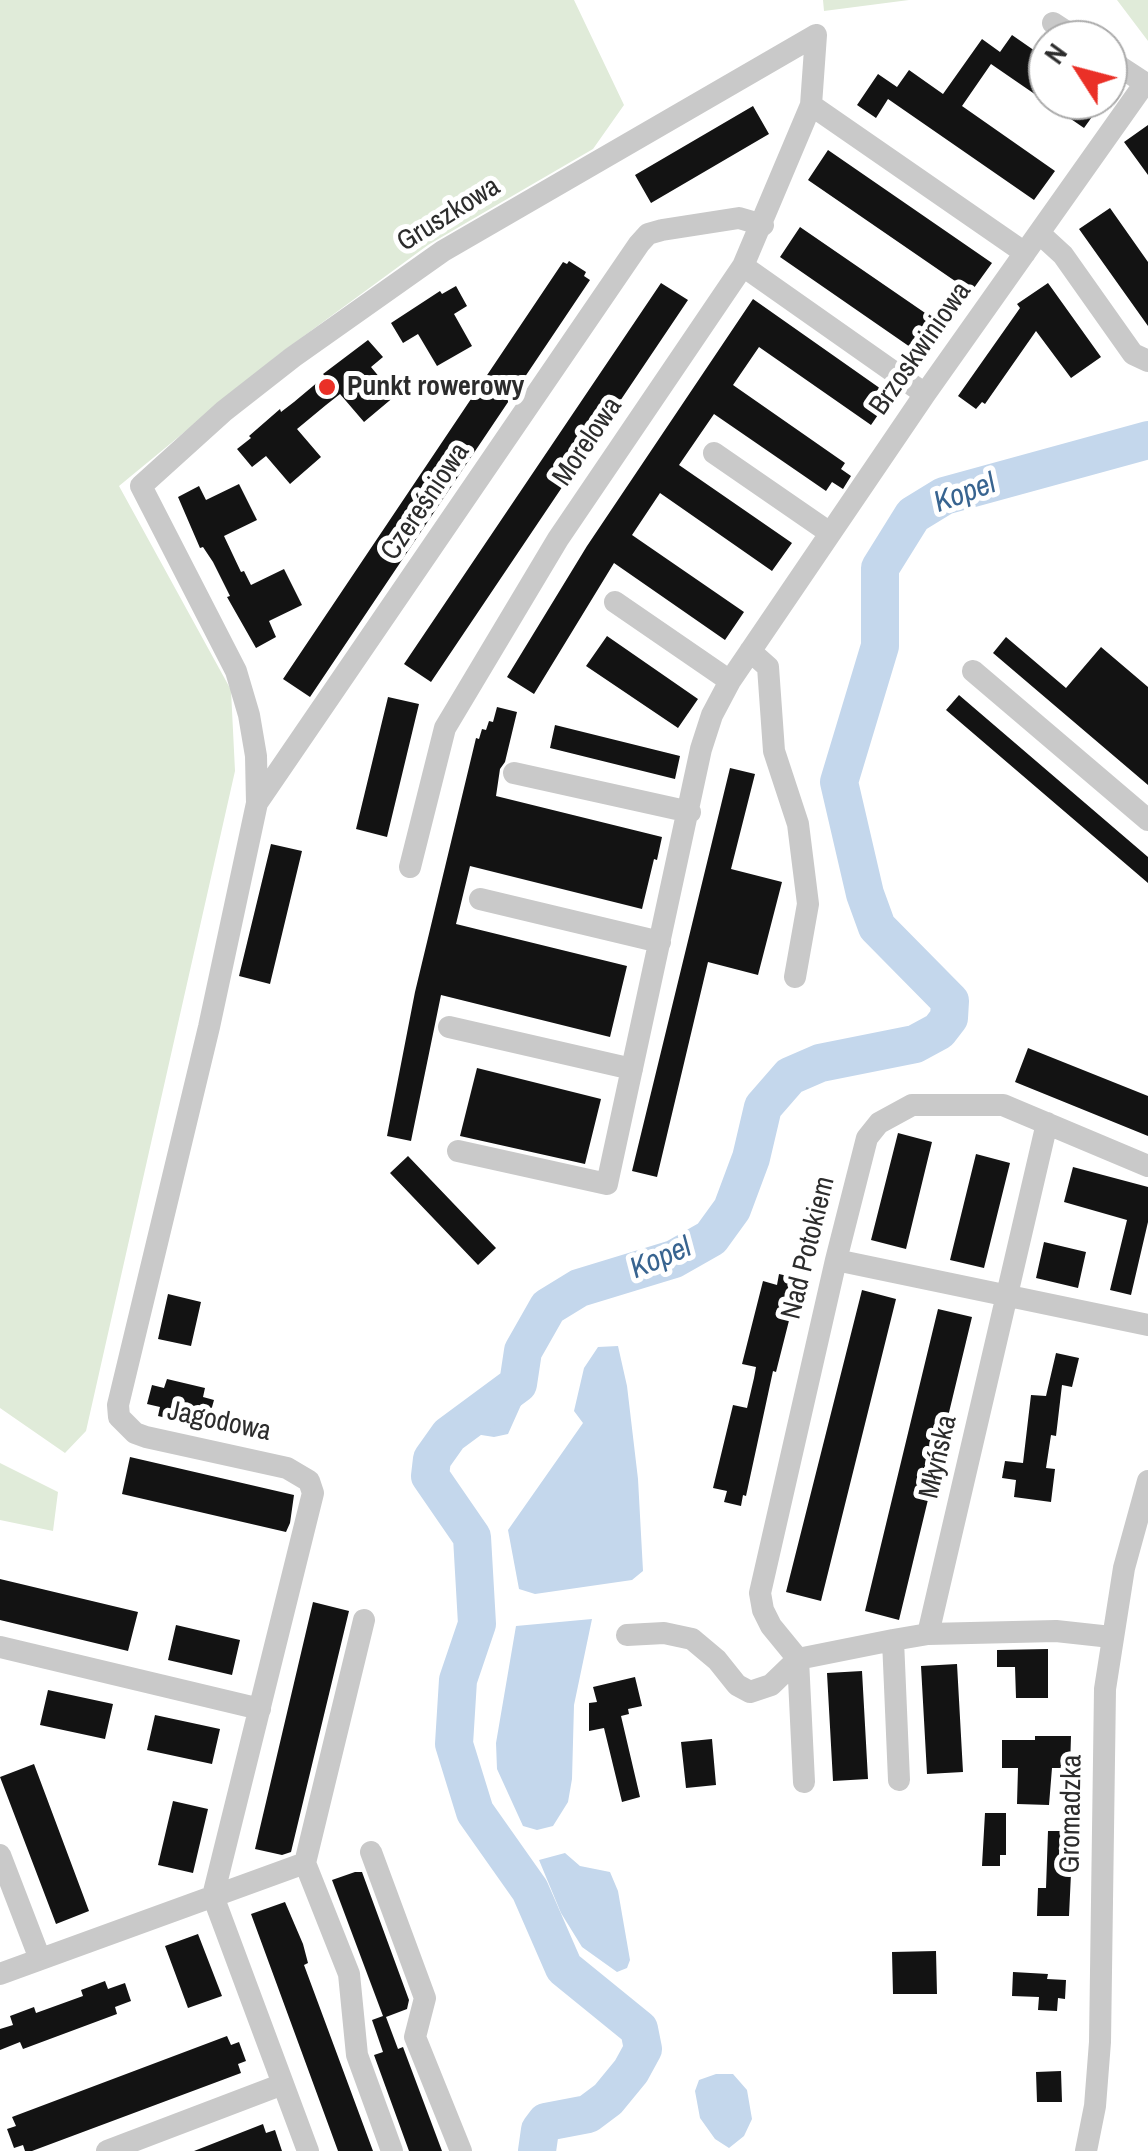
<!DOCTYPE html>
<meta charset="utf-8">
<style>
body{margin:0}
#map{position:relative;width:1148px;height:2151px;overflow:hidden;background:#fff;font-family:"Archivo Narrow",sans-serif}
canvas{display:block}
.north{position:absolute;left:1028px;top:20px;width:100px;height:100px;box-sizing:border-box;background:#fff;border:2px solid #ababab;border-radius:50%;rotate:306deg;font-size:28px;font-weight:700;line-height:40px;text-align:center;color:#2c2c2c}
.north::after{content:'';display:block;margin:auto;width:35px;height:45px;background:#ea3027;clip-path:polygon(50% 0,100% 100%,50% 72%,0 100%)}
</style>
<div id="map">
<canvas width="1148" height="2151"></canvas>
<div class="north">N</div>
</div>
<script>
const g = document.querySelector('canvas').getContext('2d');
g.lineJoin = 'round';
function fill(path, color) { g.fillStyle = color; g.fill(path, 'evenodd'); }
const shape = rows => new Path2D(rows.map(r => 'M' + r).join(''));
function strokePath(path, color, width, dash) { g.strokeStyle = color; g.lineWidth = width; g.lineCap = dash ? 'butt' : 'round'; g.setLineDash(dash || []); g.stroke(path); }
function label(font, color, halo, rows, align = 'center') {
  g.font = font + ' "Archivo Narrow",sans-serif'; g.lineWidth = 10; g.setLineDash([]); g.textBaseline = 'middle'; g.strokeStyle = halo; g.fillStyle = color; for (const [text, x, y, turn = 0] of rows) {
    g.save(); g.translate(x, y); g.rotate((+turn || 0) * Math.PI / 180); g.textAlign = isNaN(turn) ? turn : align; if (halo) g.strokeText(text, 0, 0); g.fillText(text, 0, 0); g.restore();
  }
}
fill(shape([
 [0,0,574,0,624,105,593,149,428,245,278,355,119,486,231,690,235,771,86,1431,65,1453,0,1408],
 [823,0,909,0,824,11],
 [1117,0,1148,0,1148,41],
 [0,1463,58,1492,53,1531,0,1520]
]), '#e0ebd9');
fill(shape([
 [618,1346,627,1386,638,1479,643,1571,632,1580,535,1594,519,1589,508,1530,583,1423,574,1411,584,1368,598,1347],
 [512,1372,530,1397,521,1405,508,1434,494,1437,475,1434,460,1427,459,1413,468,1400],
 [592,1619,574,1705,572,1779,568,1802,553,1826,537,1830,523,1826,497,1769,496,1743,516,1626],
 [565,1853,580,1866,610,1872,618,1891,630,1960,627,1968,617,1972,582,1947,561,1913,539,1860],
 [716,2074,733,2074,747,2090,752,2119,744,2136,729,2148,715,2139,700,2118,695,2091,699,2080]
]), '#c4d7ec');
strokePath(shape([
 [537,2151,540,2130,546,2122,588,2114,608,2099,631,2071,643,2049,639,2029,564,1968,530,1890,475,1812,454,1744,458,1680,477,1624,472,1537,430,1476,432,1459,449,1435,518,1384,523,1351,548,1307,579,1288,674,1259,711,1238,732,1209,751,1158,763,1107,790,1076,820,1063,915,1044,939,1031,949,1018,950,1001,877,927,865,894,839,782,880,646,880,568,913,515,944,496,1148,440]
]), '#c4d7ec', 38);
fill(shape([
 [1012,35,1048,60,1048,100,1104,100,1084,128,991,64,962,106,1055,171,1034,200,888,99,876,118,857,105,878,74,897,87,909,70,943,94,982,39,1000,52],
 [753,106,769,134,651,203,635,175],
 [1148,125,1148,175,1124,142],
 [828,150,992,263,971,292,808,180],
 [1110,208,1148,262,1148,326,1079,229],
 [800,227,947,328,926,358,780,257],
 [569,261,586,272,584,276,590,280,310,697,283,679,563,262,567,264],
 [661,283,688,300,431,682,404,664],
 [1048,283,1101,357,1071,378,1036,331,985,404,982,402,976,409,958,396,1020,308,1017,304],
 [456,286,467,306,454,314,472,346,437,366,418,334,403,343,391,323,440,291,442,294],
 [753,299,891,396,871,425,759,347,733,385,845,463,841,469,851,476,843,489,832,482,826,491,714,414,679,465,792,543,772,571,660,493,632,535,744,612,725,640,614,563,534,694,507,677,587,546],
 [368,340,383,357,371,367,395,396,364,422,340,394,326,405,297,429,321,457,290,484,266,456,252,467,237,449,251,438,249,436,280,409,281,412,294,402,325,376,323,374],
 [239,484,257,520,224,536,241,572,244,571,251,585,284,569,302,605,269,621,276,637,256,648,227,597,230,596,213,562,203,547,200,548,178,497,199,486,206,500],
 [607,636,698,699,678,728,586,666],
 [1006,637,1066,688,1101,647,1148,687,1148,785,993,653],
 [959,695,1148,857,1148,883,946,710],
 [388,697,419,704,387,837,356,829],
 [497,707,517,712,505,762,500,769,496,796,662,837,657,860,654,859,642,909,470,866,456,924,627,966,610,1037,441,995,411,1141,387,1136,415,992,476,738,479,739,482,729,486,730,489,721,493,722],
 [555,725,680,756,675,779,550,748],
 [730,768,755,774,731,869,782,882,758,975,708,962,657,1177,632,1171],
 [271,844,302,851,270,984,239,976],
 [1028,1048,1148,1096,1148,1136,1015,1082],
 [477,1068,601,1099,585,1164,460,1136],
 [898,1133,932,1142,906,1249,871,1240],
 [976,1154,1010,1163,984,1268,950,1260],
 [408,1156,496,1248,478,1265,390,1173],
 [1073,1167,1148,1187,1148,1222,1131,1295,1110,1290,1127,1220,1064,1202],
 [1044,1242,1086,1252,1078,1288,1036,1278],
 [779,1274,796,1278,793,1289,797,1289,776,1372,773,1371,746,1496,743,1495,741,1506,724,1502,727,1491,713,1488,733,1405,747,1408,754,1378,756,1367,742,1364,763,1281,777,1285],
 [862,1290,896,1299,821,1601,786,1592],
 [168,1294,201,1302,191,1346,158,1339],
 [938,1309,972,1317,899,1620,865,1611],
 [1056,1353,1079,1358,1072,1387,1062,1385,1056,1436,1051,1435,1046,1468,1055,1469,1051,1502,1014,1497,1016,1480,1002,1478,1005,1461,1023,1463,1031,1395,1046,1396],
 [167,1379,205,1388,203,1397,214,1400,209,1418,198,1415,196,1425,158,1416,160,1407,147,1404,152,1385,164,1388],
 [130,1457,294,1495,290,1523,286,1532,122,1494],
 [0,1579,138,1612,128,1651,0,1620],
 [313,1602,349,1611,291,1852,282,1855,255,1849],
 [176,1625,240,1640,232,1675,168,1660],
 [1048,1649,1048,1698,1016,1698,1015,1667,997,1667,997,1650],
 [957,1664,963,1772,927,1774,921,1666],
 [862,1671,868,1779,833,1781,827,1673],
 [635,1677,642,1706,628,1709,629,1714,621,1716,640,1797,622,1802,604,1728,589,1731,589,1703,597,1702,593,1687],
 [48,1690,113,1704,105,1739,40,1725],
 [155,1715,220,1729,212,1764,147,1750],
 [1035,1736,1071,1736,1070,1768,1052,1768,1049,1805,1017,1804,1018,1768,1002,1768,1002,1740,1035,1740],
 [712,1739,716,1785,686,1788,681,1742],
 [34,1764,89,1911,56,1924,0,1777],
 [173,1801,208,1809,193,1873,158,1865],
 [985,1813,1006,1813,1006,1855,1000,1855,1000,1866,982,1866],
 [1048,1831,1073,1831,1069,1916,1037,1916,1038,1888,1046,1888],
 [355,1872,362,1872,409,2000,407,2009,386,2017,398,2049,403,2047,442,2151,409,2151,374,2055,383,2052,372,2020,383,2016,332,1880],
 [285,1902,303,1944,308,1963,304,1965,373,2151,338,2151,251,1914],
 [198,1934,222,1996,188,2008,165,1946],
 [936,1951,937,1994,893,1994,892,1952],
 [1013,1972,1048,1974,1047,1979,1066,1980,1065,1999,1058,1998,1057,2011,1038,2010,1039,1997,1012,1996],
 [105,1981,108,1989,125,1983,131,2001,115,2007,117,2014,23,2049,20,2042,0,2050,0,2029,13,2025,10,2016,34,2007,36,2013,83,1996,81,1990],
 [227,2036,231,2045,239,2042,246,2061,238,2064,241,2073,32,2151,25,2151,23,2145,14,2148,7,2129,16,2126,12,2117],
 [1061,2071,1062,2102,1037,2102,1036,2072],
 [263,2124,266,2133,275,2130,282,2151,194,2151]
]), '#131313');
strokePath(shape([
 [1053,23,1079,40],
 [1108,59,1148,85],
 [811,105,1025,253],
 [1039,233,1063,255,1133,354,1148,361],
 [743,266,925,394],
 [714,453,830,533],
 [615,602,730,681],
 [750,651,768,667,774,751,798,824,808,904,795,977],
 [973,671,1148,820],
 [514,773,690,812],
 [257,803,639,244,648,234,662,230,739,218,763,225],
 [410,867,445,728,558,539,743,266,811,105,816,35],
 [480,899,660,942],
 [449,1027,632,1069],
 [458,1151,607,1184,701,749,712,715,730,681,925,394,1145,83],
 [836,1260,1148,1325],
 [364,1620,305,1863,349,1974,357,2055,392,2151],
 [928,1634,1056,1631,1111,1637],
 [627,1635,664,1633,692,1639,717,1660,737,1685,750,1692,771,1685,798,1659],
 [893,1640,798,1659,771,1626,763,1610,760,1593,836,1260,867,1138,879,1123,912,1105,1003,1105,1148,1166],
 [0,1647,260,1709],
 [798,1659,804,1782],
 [899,1780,893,1640,928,1634,1047,1123],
 [371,1852,425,1998,415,2037,461,2151],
 [0,1855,40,1959],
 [0,1974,305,1863],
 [107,2151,283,2084],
 [308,2151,213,1896,313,1493,309,1481,287,1468,146,1437,135,1433,119,1417,118,1405,209,1027,257,803,256,756,249,715,236,671,141,486,224,411,293,357,443,251,816,35],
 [1086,2151,1095,2106,1100,2042,1105,1689,1124,1568,1148,1481]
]), '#c9c9c9', 22);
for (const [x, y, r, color] of [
 [327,387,10,"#ea3027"]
]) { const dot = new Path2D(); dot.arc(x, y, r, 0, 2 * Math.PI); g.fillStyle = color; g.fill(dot); strokePath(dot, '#fff', 4); }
label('28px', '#2c2c2c', '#fff', [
 ["Gruszkowa",449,215,-32],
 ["Brzoskwiniowa",921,349,-55],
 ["Morelowa",588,442,-56],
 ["Czereśniowa",426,502,-56],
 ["Nad Potokiem",809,1248,-76],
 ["Jagodowa",219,1422,12],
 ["Młyńska",939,1457,-77],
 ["Gromadzka",1072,1814,-89]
]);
label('bold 28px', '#2c2c2c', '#fff', [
 ["Punkt rowerowy",347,387]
], 'left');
label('italic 30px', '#386490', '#fff', [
 ["Kopel",965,494,-20],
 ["Kopel",661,1259,-23]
]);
</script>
